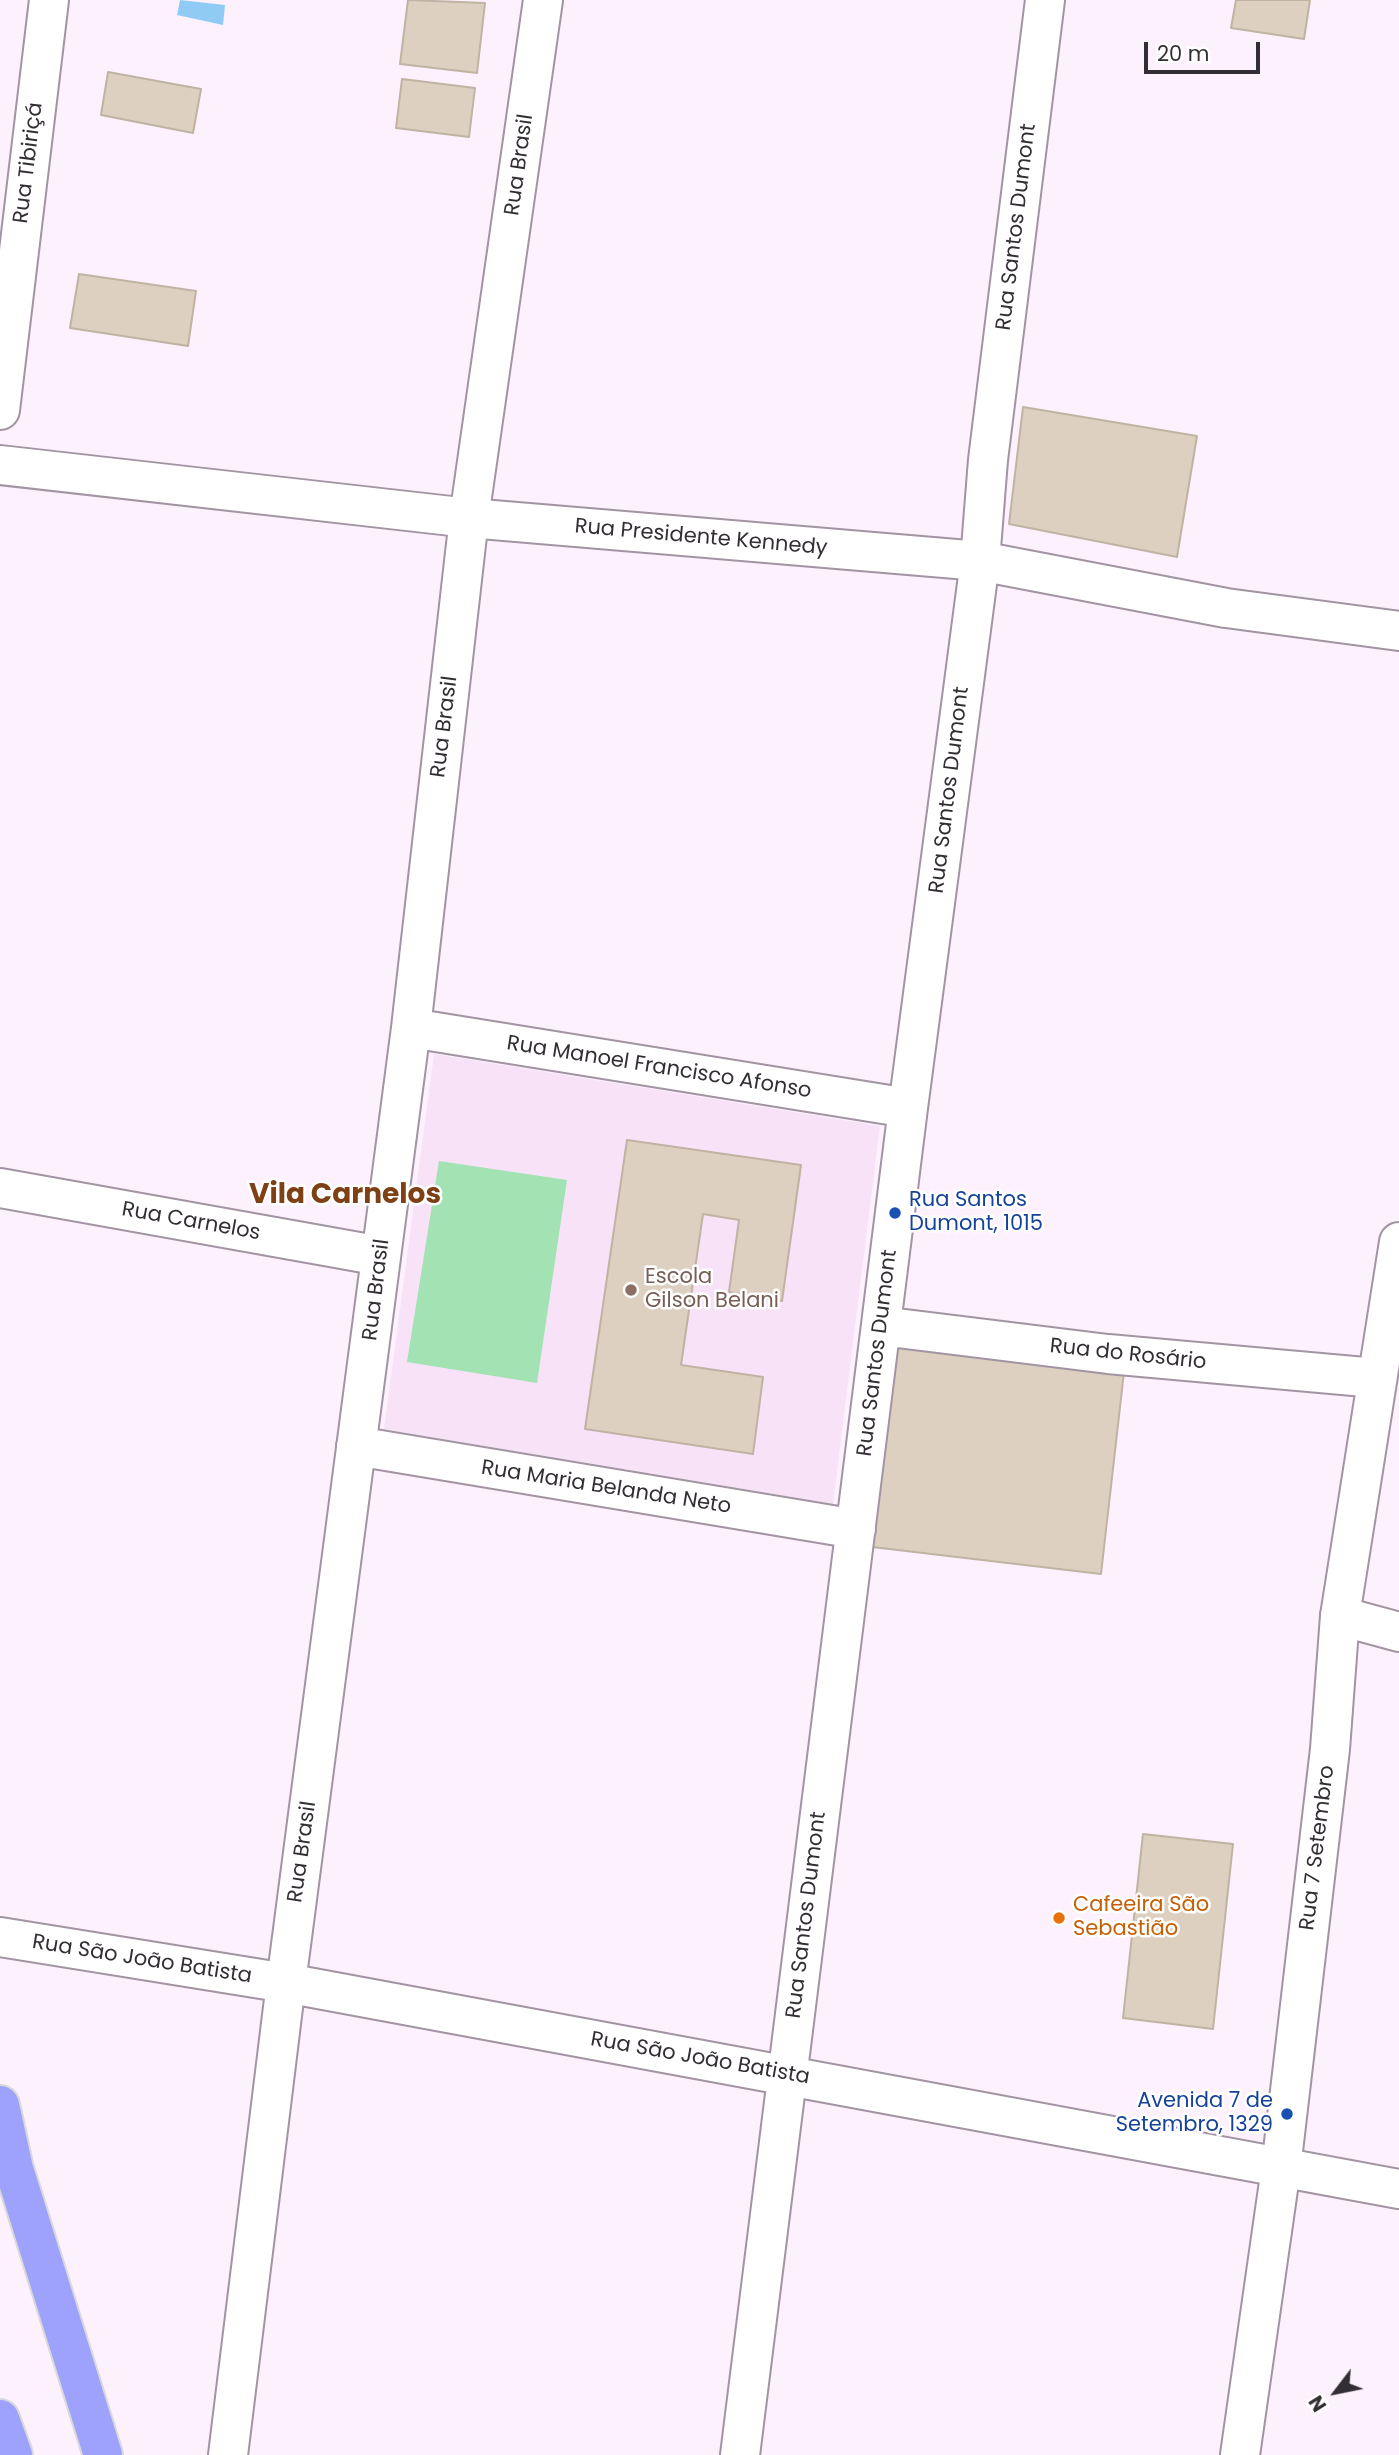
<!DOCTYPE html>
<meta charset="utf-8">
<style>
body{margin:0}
#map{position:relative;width:1399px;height:2455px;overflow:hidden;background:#fdf1fe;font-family:Poppins,sans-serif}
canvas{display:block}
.north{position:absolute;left:1301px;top:2357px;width:70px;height:70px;-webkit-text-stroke:5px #fff;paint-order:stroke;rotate:238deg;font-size:19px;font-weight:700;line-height:28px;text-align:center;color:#332e34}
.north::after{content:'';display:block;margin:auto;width:24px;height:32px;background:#332e34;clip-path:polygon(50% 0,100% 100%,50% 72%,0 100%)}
.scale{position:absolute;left:1144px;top:42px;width:116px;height:32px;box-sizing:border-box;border:4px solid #332e34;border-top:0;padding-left:9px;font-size:21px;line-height:24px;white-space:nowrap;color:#332e34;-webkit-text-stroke:5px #fff;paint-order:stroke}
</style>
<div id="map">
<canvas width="1399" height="2455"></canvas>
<div class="north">N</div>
<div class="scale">20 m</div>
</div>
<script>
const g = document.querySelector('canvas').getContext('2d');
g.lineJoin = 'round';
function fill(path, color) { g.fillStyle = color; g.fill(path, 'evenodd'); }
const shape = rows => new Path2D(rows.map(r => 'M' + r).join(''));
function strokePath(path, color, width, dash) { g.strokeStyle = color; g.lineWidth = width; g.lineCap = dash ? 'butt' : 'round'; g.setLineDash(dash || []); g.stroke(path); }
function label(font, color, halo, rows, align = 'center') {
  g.font = font + ' Poppins,sans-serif'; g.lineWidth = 5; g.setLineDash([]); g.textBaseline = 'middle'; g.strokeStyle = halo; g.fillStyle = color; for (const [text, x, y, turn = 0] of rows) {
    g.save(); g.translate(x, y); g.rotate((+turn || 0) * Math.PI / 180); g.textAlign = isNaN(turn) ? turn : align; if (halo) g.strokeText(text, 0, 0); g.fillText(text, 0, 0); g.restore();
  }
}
fill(shape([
 [434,1054,880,1126,833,1504,384,1429]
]), '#f7e2f8');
fill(shape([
 [439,1161,567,1180,537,1383,407,1362]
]), '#a2e2b3');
fill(shape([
 [180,0,225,5,223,25,177,15]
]), '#8fcbf5');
const building = shape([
 [408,0,485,3,477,73,400,64,408,0],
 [1236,0,1310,0,1304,39,1231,28,1236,0],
 [108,72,201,89,193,133,101,115,108,72],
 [402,79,475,88,469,137,396,128,402,79],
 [79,274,196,291,188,346,70,328,79,274],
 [1023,407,1197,436,1177,557,1009,524,1023,407],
 [627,1140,801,1165,782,1301,729,1292,739,1220,703,1214,681,1365,763,1377,753,1454,585,1429,627,1140],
 [897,1345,1124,1372,1101,1574,872,1547,897,1345],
 [1143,1834,1233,1844,1213,2029,1123,2018,1143,1834]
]);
fill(building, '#ded0c0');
strokePath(building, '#c0b3a3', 2);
const street = shape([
 [0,410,49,0],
 [0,465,469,518,980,561,1226,608,1399,631],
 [411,1028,908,1108],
 [0,1188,381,1256],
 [881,1326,1108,1354,1376,1378],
 [356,1446,856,1529],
 [1340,1616,1399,1632],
 [0,1937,286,1983,1399,2189],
 [228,2455,286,1983,411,1028,469,518,543,0],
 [740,2455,908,1108,980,561,988,460,1045,0]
]);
const secondary = shape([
 [1240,2455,1281,2168,1330,1749,1340,1616,1399,1242]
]);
const highway = shape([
 [0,2105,14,2169,103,2455],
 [0,2419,13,2455]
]);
strokePath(street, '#a294a3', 42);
strokePath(secondary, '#a294a3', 42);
strokePath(highway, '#dad9da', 42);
strokePath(street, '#fff', 38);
strokePath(secondary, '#fff', 38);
strokePath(highway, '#9fa2fc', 38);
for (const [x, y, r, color] of [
 [895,1213,7,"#1a4fb4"],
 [631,1290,7,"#8d6e63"],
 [1059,1918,7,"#e8710a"],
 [1287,2114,7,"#1a4fb4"]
]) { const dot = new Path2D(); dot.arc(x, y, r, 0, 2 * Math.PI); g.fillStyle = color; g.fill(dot); strokePath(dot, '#fff', 2.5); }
label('21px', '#332e34', '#fff', [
 ["Rua Tibiriçá",29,163,-83],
 ["Rua Brasil",520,165,-82],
 ["Rua Santos Dumont",1017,227,-83],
 ["Rua Presidente Kennedy",701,538,5],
 ["Rua Brasil",445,727,-83],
 ["Rua Santos Dumont",950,790,-83],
 ["Rua Manoel Francisco Afonso",659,1068,9],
 ["Rua Carnelos",191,1222,10],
 ["Rua Brasil",377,1290,-83],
 ["Rua Santos Dumont",878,1353,-83],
 ["Rua do Rosário",1128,1355,6],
 ["Rua Maria Belanda Neto",606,1488,9],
 ["Rua 7 Setembro",1318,1848,-83],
 ["Rua Brasil",303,1852,-82],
 ["Rua Santos Dumont",807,1915,-83],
 ["Rua São João Batista",142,1960,9],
 ["Rua São João Batista",700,2059,10]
]);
label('21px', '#164399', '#fff', [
 ["Rua Santos",909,1201],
 ["Dumont, 1015",909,1225],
 ["Avenida 7 de",1273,2102,"right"],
 ["Setembro, 1329",1273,2126,"right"]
], 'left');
label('21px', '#785e54', '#fff', [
 ["Escola",645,1278],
 ["Gilson Belani",645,1302]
], 'left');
label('21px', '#c56008', '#fff', [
 ["Cafeeira São",1073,1906],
 ["Sebastião",1073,1930]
], 'left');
label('bold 28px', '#7d4115', '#fff', [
 ["Vila Carnelos",345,1196]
]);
</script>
